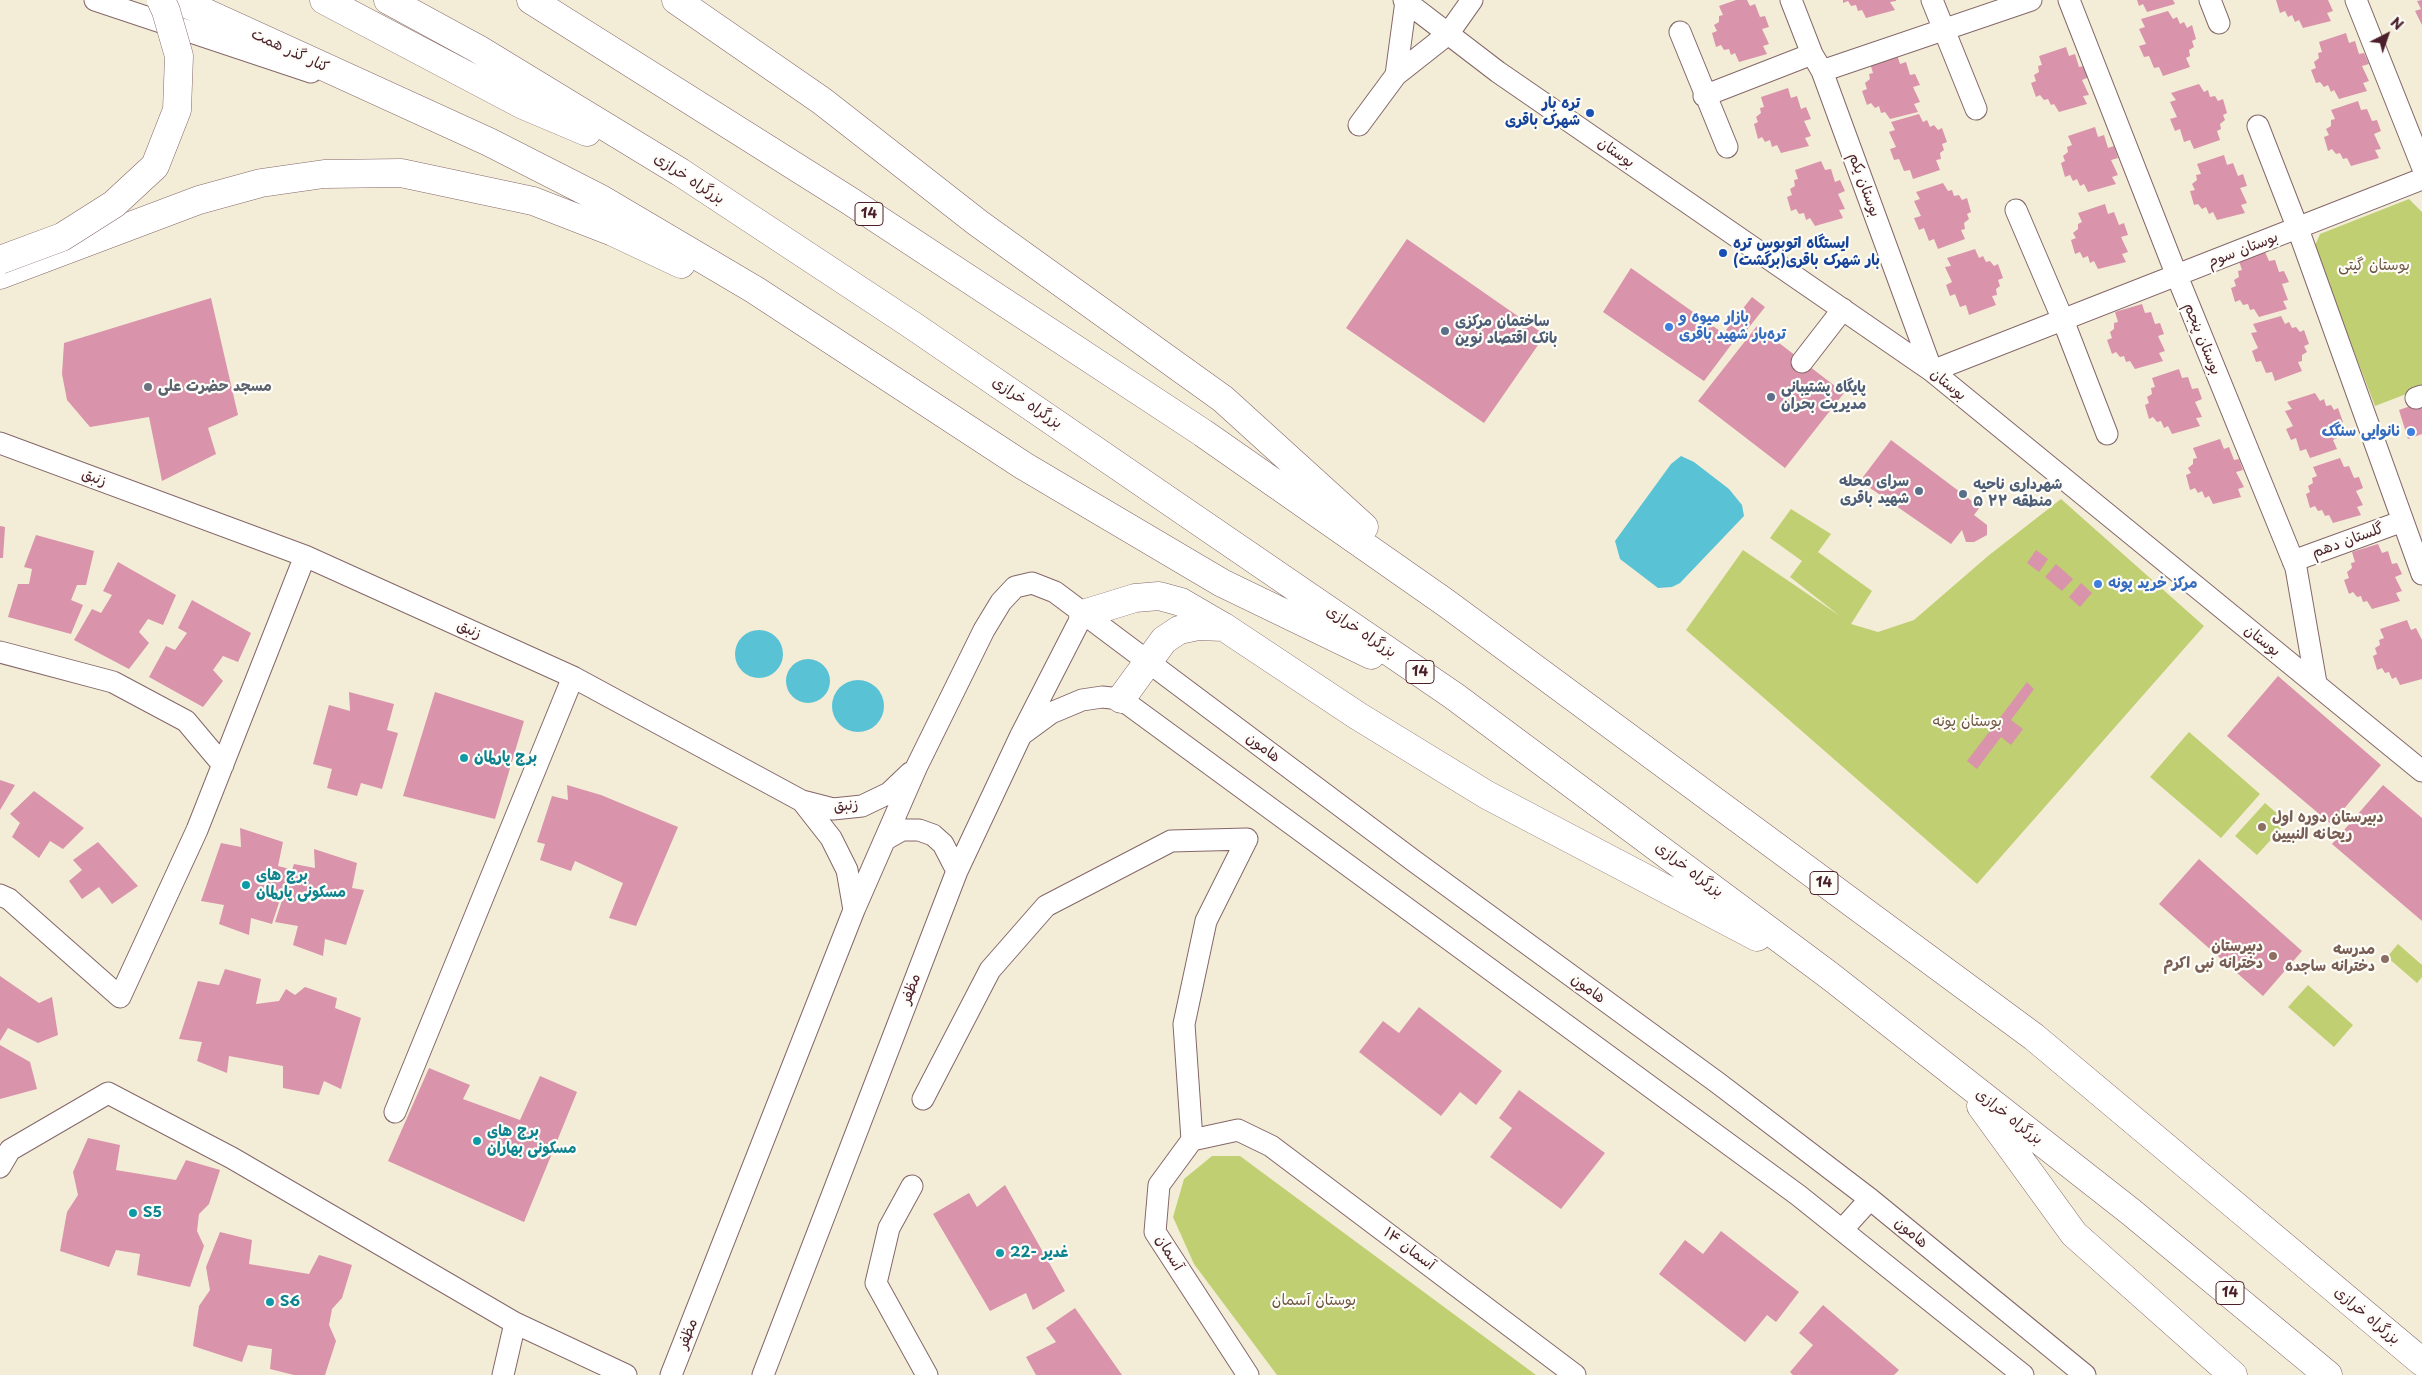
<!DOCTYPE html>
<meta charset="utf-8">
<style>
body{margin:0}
#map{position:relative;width:2422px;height:1375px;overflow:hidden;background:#f3edd8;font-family:"Playpen Sans",sans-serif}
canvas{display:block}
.north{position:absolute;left:2362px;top:10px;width:50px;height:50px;-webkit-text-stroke:4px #fdfcf7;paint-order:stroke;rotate:41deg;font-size:14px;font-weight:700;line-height:20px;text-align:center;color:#4a1f2b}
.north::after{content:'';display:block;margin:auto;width:18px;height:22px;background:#4a1f2b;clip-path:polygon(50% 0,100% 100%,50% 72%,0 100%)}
</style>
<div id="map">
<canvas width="2422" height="1375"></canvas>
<div class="north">N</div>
</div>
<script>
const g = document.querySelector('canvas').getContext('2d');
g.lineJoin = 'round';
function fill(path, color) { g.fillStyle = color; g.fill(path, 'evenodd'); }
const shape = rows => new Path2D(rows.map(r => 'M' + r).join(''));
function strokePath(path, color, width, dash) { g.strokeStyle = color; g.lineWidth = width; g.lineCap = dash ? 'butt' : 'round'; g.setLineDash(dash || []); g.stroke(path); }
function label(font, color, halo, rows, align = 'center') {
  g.font = font + ' "Playpen Sans","Playpen Sans Arabic",sans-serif'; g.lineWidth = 4.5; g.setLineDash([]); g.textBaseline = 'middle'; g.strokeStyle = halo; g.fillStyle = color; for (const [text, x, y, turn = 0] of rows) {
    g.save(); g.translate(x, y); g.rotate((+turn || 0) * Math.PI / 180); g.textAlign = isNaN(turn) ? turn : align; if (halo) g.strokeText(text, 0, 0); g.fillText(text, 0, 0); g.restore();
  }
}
fill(shape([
 [2409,199,2422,212,2422,388,2375,406,2314,248,2320,234],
 [2061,499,2204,626,1977,884,1686,630,1743,550,1840,616,1790,577,1802,561,1770,538,1791,509,1831,534,1818,552,1872,591,1851,624,1878,632,1914,620,1988,556],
 [2189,732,2260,794,2221,838,2150,777],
 [2265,803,2287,822,2257,855,2235,836],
 [2398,944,2422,965,2422,977,2417,983,2387,957],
 [2308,985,2353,1025,2334,1047,2288,1007],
 [1212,1156,1240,1156,1536,1375,1277,1375,1194,1264,1173,1217,1184,1179]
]), '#c0cf71');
fill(shape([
 [1681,456,1694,462,1729,489,1742,505,1744,516,1680,583,1672,587,1658,588,1620,559,1615,541,1671,464],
 '735 654a24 24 0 1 1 48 0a24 24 0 1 1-48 0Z',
 '786 681a22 22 0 1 1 44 0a22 22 0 1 1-44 0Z',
 '832 706a26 26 0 1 1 52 0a26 26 0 1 1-52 0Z'
]), '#59c3d5');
fill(shape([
 [1736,0,1747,0,1750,6,1755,4,1760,17,1765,16,1769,27,1762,29,1769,44,1763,46,1767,54,1739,62,1735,53,1731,55,1729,49,1724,50,1721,45,1716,47,1712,33,1717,31,1714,25,1719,22,1719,16,1723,15,1719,6],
 [1843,0,1896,0,1896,1,1890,2,1895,10,1866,18,1862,10,1858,11,1856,5,1851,6,1848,1,1843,3],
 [2137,0,2173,0,2175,4,2147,12,2143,4,2139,6],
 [2276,0,2328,0,2333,11,2327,13,2331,21,2303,28,2299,20,2295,22,2292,15,2288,17,2285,11,2280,13],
 [2422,0,2422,25,2415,11,2421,9,2417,1],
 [2168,11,2173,19,2177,17,2180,24,2184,22,2187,28,2192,25,2196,39,2192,41,2194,47,2189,50,2190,56,2186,58,2190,67,2163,76,2159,67,2154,68,2149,56,2144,57,2139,46,2146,44,2139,29,2145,27,2141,19],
 [2346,33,2349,43,2355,41,2359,54,2364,53,2369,64,2362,66,2369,81,2363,83,2367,91,2339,99,2334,90,2331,92,2328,85,2324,87,2320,82,2316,83,2311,70,2316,68,2314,62,2319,58,2318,53,2322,52,2319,42],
 [2066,47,2069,56,2075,54,2079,67,2084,66,2089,77,2082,80,2089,95,2083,96,2087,104,2059,112,2054,104,2051,105,2048,99,2044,100,2040,95,2036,97,2031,83,2036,81,2034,75,2039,72,2038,66,2042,65,2039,56],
 [1897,55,1900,64,1906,62,1910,75,1915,74,1920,85,1913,87,1920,102,1914,104,1918,112,1890,119,1885,112,1881,113,1879,106,1875,108,1871,103,1867,105,1862,91,1867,89,1865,83,1870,79,1869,74,1873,73,1870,63],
 [2199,84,2204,92,2208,90,2210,97,2215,96,2218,101,2223,99,2227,113,2223,115,2225,120,2220,124,2221,129,2217,131,2220,140,2194,149,2190,140,2184,142,2180,129,2175,131,2170,119,2177,117,2170,102,2176,100,2171,93],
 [1788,88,1791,98,1797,96,1801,109,1806,107,1811,119,1804,121,1811,136,1805,138,1809,146,1781,153,1777,145,1772,147,1770,140,1765,142,1762,137,1758,139,1754,124,1758,122,1756,117,1761,113,1760,108,1764,107,1761,97],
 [2358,101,2361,110,2367,109,2372,121,2377,120,2381,131,2374,134,2381,149,2375,150,2379,158,2351,166,2347,158,2343,159,2340,153,2336,154,2332,149,2328,151,2324,137,2329,135,2326,129,2331,126,2331,120,2335,119,2331,110],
 [1919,114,1923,122,1927,120,1930,127,1934,125,1938,130,1942,128,1947,142,1942,144,1944,150,1940,153,1941,159,1936,160,1940,170,1913,179,1910,170,1904,171,1899,159,1894,160,1890,149,1896,147,1889,132,1895,130,1891,122],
 [2095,127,2098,137,2104,135,2108,148,2114,146,2118,158,2111,160,2118,175,2112,177,2116,184,2088,192,2084,184,2080,186,2077,179,2073,181,2070,175,2065,177,2061,163,2065,161,2063,156,2068,152,2067,147,2072,145,2068,136],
 [2224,155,2227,165,2233,163,2238,176,2243,174,2247,186,2240,188,2247,203,2241,205,2245,213,2217,220,2213,212,2209,214,2206,207,2202,209,2198,204,2194,205,2190,191,2195,190,2192,184,2197,180,2196,175,2201,174,2197,164],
 [1821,161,1825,170,1831,169,1835,182,1840,180,1845,191,1838,194,1845,209,1839,210,1843,218,1815,226,1810,218,1806,220,1804,213,1799,214,1796,209,1791,211,1787,197,1792,195,1790,189,1795,186,1794,180,1798,179,1795,170],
 [1943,183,1948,191,1952,190,1954,196,1959,195,1962,200,1967,198,1971,212,1967,214,1969,219,1964,223,1965,229,1961,230,1965,239,1938,249,1934,239,1929,241,1924,228,1919,230,1914,218,1921,216,1914,201,1920,199,1916,192],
 [2105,204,2108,214,2114,212,2119,225,2124,223,2128,235,2121,237,2128,252,2122,254,2126,262,2098,269,2094,261,2090,263,2088,256,2083,258,2080,252,2075,254,2071,240,2076,238,2073,233,2078,229,2078,224,2082,222,2078,213],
 [1407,239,1545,335,1484,423,1346,328],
 [1975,249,1979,258,1983,256,1986,262,1990,261,1994,266,1998,264,2003,278,1998,280,2000,286,1996,289,1997,295,1992,296,1996,305,1969,315,1966,305,1960,307,1955,294,1950,296,1946,285,1952,282,1945,267,1951,266,1947,258],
 [2265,252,2269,261,2275,260,2279,272,2284,271,2289,282,2282,284,2288,300,2283,301,2287,309,2259,317,2254,309,2250,310,2248,304,2243,305,2240,300,2235,302,2231,288,2236,286,2234,280,2239,277,2238,271,2242,270,2239,261],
 [1631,268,1734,341,1704,381,1603,312],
 [1752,297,1765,307,1739,340,1726,330],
 [211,298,238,415,208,428,216,454,162,481,149,417,90,427,67,400,62,374,64,343],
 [2142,304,2145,313,2151,312,2155,324,2160,323,2164,334,2158,336,2165,351,2159,353,2163,361,2135,369,2130,361,2126,362,2124,356,2120,357,2116,352,2112,354,2107,340,2112,338,2110,332,2114,329,2114,323,2118,322,2115,312],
 [2281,316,2285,324,2289,322,2292,328,2296,327,2300,332,2304,330,2309,344,2304,346,2307,352,2302,355,2302,361,2298,362,2302,371,2275,381,2272,372,2266,373,2261,361,2256,362,2252,351,2258,348,2251,333,2257,332,2253,324],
 [1757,326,1844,393,1785,468,1698,401],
 [2179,369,2182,378,2188,377,2192,389,2198,388,2202,399,2195,402,2202,417,2196,418,2200,426,2172,434,2168,426,2164,428,2161,421,2157,422,2153,417,2149,419,2145,405,2149,403,2147,397,2152,394,2151,388,2155,387,2152,378],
 [2315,393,2320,401,2324,399,2326,406,2331,405,2334,410,2338,408,2343,422,2339,424,2341,429,2336,433,2337,438,2333,440,2337,449,2310,458,2306,449,2300,451,2296,438,2291,440,2286,429,2293,426,2285,411,2292,409,2287,402],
 [2422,402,2422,434,2408,439,2399,410],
 [2220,439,2224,449,2229,447,2234,460,2239,459,2243,470,2236,472,2244,487,2238,489,2241,497,2213,504,2209,496,2205,498,2202,491,2198,493,2195,488,2190,490,2186,475,2191,473,2188,468,2193,464,2193,459,2197,458,2193,448],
 [1891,440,1980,507,1974,515,1987,525,1987,535,1974,542,1966,542,1962,530,1951,544,1860,481],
 [2340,458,2344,467,2349,466,2354,478,2359,477,2363,488,2356,491,2363,505,2357,507,2361,515,2333,523,2329,515,2325,516,2322,510,2318,511,2315,506,2310,508,2306,494,2310,492,2308,486,2313,483,2312,478,2317,476,2313,467],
 [0,526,5,527,3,558,0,558],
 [36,535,94,551,86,585,77,585,71,600,83,605,71,634,8,617,18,584,29,584,32,569,24,567],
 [2378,544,2382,553,2388,551,2392,564,2397,563,2402,574,2395,577,2402,591,2396,593,2400,601,2372,609,2367,601,2363,602,2361,596,2357,597,2353,592,2349,594,2344,580,2349,578,2347,572,2352,568,2351,563,2355,562,2352,552],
 [2036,550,2048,559,2039,572,2027,563],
 [118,562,176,595,163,625,148,619,139,632,149,643,129,669,74,640,92,609,101,613,112,595,103,591],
 [2056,564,2073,579,2062,591,2045,577],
 [2081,583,2092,593,2080,607,2069,597],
 [192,600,251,633,238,662,223,656,213,670,223,681,203,707,149,677,166,646,175,650,187,633,178,628],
 [2407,620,2411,630,2416,628,2422,640,2422,679,2400,685,2396,677,2392,679,2389,672,2385,673,2382,668,2377,670,2373,656,2377,654,2375,648,2380,645,2379,640,2384,638,2380,629],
 [2278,676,2381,765,2331,824,2227,736],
 [2027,682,2034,689,2011,720,2023,729,2011,745,2001,737,1977,769,1967,761],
 [349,692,394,704,387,730,398,733,382,789,361,783,357,796,327,788,332,769,313,764,329,705,350,711],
 [435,692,524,721,495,819,403,796],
 [0,780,15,785,0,810],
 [567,785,601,795,678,827,636,926,609,918,623,883,575,861,571,871,540,860,545,844,537,842,552,796,568,800],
 [2383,785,2422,818,2422,921,2332,844],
 [34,791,84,828,63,849,50,841,39,858,12,837,20,823,10,814],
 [240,828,283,842,278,866,290,869,272,924,251,918,249,935,219,924,224,905,201,901,221,843,241,847],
 [98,842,138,886,112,904,99,887,82,899,69,881,82,870,73,860],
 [314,849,357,863,352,888,364,890,346,945,325,939,323,956,293,945,298,926,275,922,294,864,315,868],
 [2199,859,2302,951,2263,996,2159,904],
 [225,969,261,979,256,1004,279,1001,286,989,295,995,305,987,337,998,335,1008,361,1018,341,1089,324,1081,319,1095,283,1088,283,1066,229,1056,227,1073,197,1061,202,1042,179,1039,198,981,219,985],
 [0,976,39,1003,52,997,58,1035,38,1043,8,1028,0,1041],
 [1419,1007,1502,1071,1476,1105,1460,1092,1441,1116,1359,1052,1383,1021,1399,1033],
 [0,1045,30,1062,37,1089,0,1099],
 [429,1068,470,1085,463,1099,520,1120,540,1076,577,1092,524,1222,388,1161],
 [1519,1090,1605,1153,1561,1209,1490,1157,1512,1128,1499,1118],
 [88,1138,120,1145,116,1170,176,1180,186,1160,220,1170,209,1204,199,1214,197,1231,204,1246,190,1287,137,1275,140,1254,116,1250,109,1267,60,1251,67,1212,78,1195,73,1172],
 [1005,1185,1065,1291,1033,1310,1026,1293,990,1311,933,1214,969,1193,977,1207],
 [1721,1231,1799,1292,1776,1322,1767,1315,1745,1342,1659,1274,1685,1240,1703,1254],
 [220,1232,252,1240,249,1264,309,1274,319,1255,352,1265,342,1298,332,1309,329,1325,336,1341,325,1375,294,1375,270,1369,272,1349,248,1345,242,1362,193,1346,199,1306,210,1290,206,1267],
 [1823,1305,1899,1370,1894,1375,1793,1375,1790,1372,1813,1345,1799,1333],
 [1075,1308,1122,1375,1036,1375,1026,1357,1056,1342,1046,1328]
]), '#d993aa');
const minor = shape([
 [95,0,311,72],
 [1404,0,1498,72,1932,371,2422,771],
 [1791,0,1812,54,1822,71,1932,371,2422,179],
 [1932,0,1976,109],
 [2069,0,2177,276,2296,568,2316,683],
 [2210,0,2219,23],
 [2356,0,2422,166],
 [1680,32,1727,147],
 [1822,71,2031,0],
 [1396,75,1406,1],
 [1704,96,1812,54],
 [1359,125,1396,75,1448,34,1472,0],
 [2258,126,2298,229,2422,574],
 [2016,210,2063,320,2107,434],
 [1802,362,1843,309],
 [2416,398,2422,396],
 [0,443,305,556,573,677,802,801,833,809,862,806,889,793,910,773],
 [2293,561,2403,521],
 [0,652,113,682,186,721,223,765],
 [1021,735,1051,713,1082,700,1102,697,1121,699,1798,1195,2023,1375],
 [802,801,831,838,847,870,854,910],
 [886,839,902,830,919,830,933,835,943,844,957,871],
 [0,895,9,899,120,997,197,830,305,556],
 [923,1099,990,970,1046,906,1171,841,1247,839,1206,921,1184,1024,1192,1140],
 [395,1112,573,677],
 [0,1167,10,1150,108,1093,232,1158,515,1323],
 [912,1186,889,1228,876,1283,927,1375],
 [1843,1229,1870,1199],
 [503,1375,515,1323,626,1375],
 [671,1375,854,910,917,766,984,630,1001,602,1015,587,1032,583,1055,592,1414,861,1718,1083,1870,1199,2085,1375],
 [763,1375,957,871,1021,735,1083,614],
 [1248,1375,1155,1232,1159,1185,1192,1140,1238,1130,1271,1146,1575,1375]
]);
const highway = shape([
 [178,0,489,142,601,199,755,290,1024,466,1222,583,1371,655],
 [324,0,523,105,587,132],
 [388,0,478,49,680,172,912,325,1454,696,1830,976,2131,1212,2328,1375],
 [531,0,850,201,1203,433,1446,603,2034,1037,2422,1362],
 [676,0,822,101,978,223,1223,399,1364,527],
 [0,275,199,200,261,183,324,174,401,173,533,201,613,232,681,264],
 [1083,614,1135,598,1159,596,1181,602,1224,627,1358,716,1487,795,1757,937],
 [1121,699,1164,640,1179,630,1198,626,1224,627],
 [1981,1106,2074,1234,2233,1375]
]);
strokePath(minor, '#856768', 23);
strokePath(highway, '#856768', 29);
strokePath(minor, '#fff', 21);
strokePath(highway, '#fff', 28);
const highwayBridge = shape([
 [0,260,62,237,114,204,155,166,177,110,179,56,166,11,161,0]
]);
strokePath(highwayBridge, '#856768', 29, []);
strokePath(highwayBridge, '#fff', 28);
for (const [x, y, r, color] of [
 [1590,113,5,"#1a4fb4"],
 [1723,253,5,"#1a4fb4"],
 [1669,327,5,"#3f7fe0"],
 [1445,331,5,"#5c6f8a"],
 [148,387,5,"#6b7280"],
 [1771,397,5,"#5c6f8a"],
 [2411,432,5,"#3f7fe0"],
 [1919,491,5,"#5c6f8a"],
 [1963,494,5,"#5c6f8a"],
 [2098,584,5,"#3f7fe0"],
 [464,758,5,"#0f9aa8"],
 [2262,827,5,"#8d6e63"],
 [246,885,5,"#0f9aa8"],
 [2273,956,5,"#8d6e63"],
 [2385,959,5,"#8d6e63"],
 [477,1141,5,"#0f9aa8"],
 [133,1213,5,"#0f9aa8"],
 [1000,1253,5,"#0f9aa8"],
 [270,1302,5,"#0f9aa8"]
]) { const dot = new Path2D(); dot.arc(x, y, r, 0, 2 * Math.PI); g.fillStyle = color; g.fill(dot); strokePath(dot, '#fdfcf7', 2); }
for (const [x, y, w] of [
 [869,214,28],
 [1420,672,28],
 [1824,883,28],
 [2230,1293,28]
]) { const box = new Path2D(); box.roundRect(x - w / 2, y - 11.5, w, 23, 4); g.fillStyle = '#fdfcf7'; g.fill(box); strokePath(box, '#4a1f2b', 1); }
label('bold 14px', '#4a1f2b', null, [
 ["14",869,214],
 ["14",1420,672],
 ["14",1824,883],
 ["14",2230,1293]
]);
label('15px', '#4a1f2b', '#fdfcf7', [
 ["کنار گذر همت",290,51,25],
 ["بوستان",1616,153,35],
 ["بزرگراه خرازی",689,179,33],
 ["بوستان یکم",1864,185,70],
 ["بوستان سوم",2243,250,-21],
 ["بوستان پنجم",2202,339,68],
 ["بوستان",1948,385,39],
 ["بزرگراه خرازی",1027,403,34],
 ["زنبق",94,478,20],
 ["گلستان دهم",2348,541,-20],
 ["زنبق",469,630,24],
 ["بزرگراه خرازی",1361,632,34],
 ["بوستان",2262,641,38],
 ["هامون",1263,748,37],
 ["زنبق",846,806,-5],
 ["بزرگراه خرازی",1689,870,37],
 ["مظفر",911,989,-69],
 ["هامون",1588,989,36],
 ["بزرگراه خرازی",2009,1117,38],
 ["هامون",1911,1233,40],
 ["آسمان ۱۴",1409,1249,37],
 ["آسمان",1169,1253,58],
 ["بزرگراه خرازی",2367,1316,40],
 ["مظفر",688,1334,-69]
]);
label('bold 15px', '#164399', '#fdfcf7', [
 ["تره بار",1580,104],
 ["شهرک باقری",1580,121],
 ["ایستگاه اتوبوس تره",1733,244,"left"],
 ["بار شهرک باقری(برگشت)",1733,261,"left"]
], 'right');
label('15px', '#6d5440', '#fdfcf7', [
 ["بوستان گیتی",2374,266],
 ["بوستان پونه",1967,722],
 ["بوستان آسمان",1314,1301]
]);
label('bold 15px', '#366cbe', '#fdfcf7', [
 ["بازار میوه و",1679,318],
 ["تره‌بار شهید باقری",1679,335],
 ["نانوایی سنگک",2401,432,"right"],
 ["مرکز خرید پونه",2108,584]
], 'left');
label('bold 15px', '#4e5e75', '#fdfcf7', [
 ["ساختمان مرکزی",1455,322],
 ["بانک اقتصاد نوین",1455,339],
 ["پایگاه پشتیبانی",1781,388],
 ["مدیریت بحران",1781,405],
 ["سرای محله",1909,482,"right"],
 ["شهید باقری",1909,499,"right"],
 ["شهرداری ناحیه",1973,485],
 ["۵ منطقه ۲۲",1973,502]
], 'left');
label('bold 15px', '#5b616d', '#fdfcf7', [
 ["مسجد حضرت علی",158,387]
], 'left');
label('bold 15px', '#0d838f', '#fdfcf7', [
 ["برج پارلمان",474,758],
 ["برج های",256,876],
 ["مسکونی پارلمان",256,893],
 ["برج های",487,1132],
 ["مسکونی بهاران",487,1149],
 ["S5",143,1213],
 ["22- غدیر",1010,1253],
 ["S6",280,1302]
], 'left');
label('bold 15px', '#785e54', '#fdfcf7', [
 ["دبیرستان دوره اول",2272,818,"left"],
 ["ریحانه النبیین",2272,835,"left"],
 ["دبیرستان",2263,947],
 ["دخترانه نبی اکرم",2263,964],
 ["مدرسه",2375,950],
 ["دخترانه ساجده",2375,967]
], 'right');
</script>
